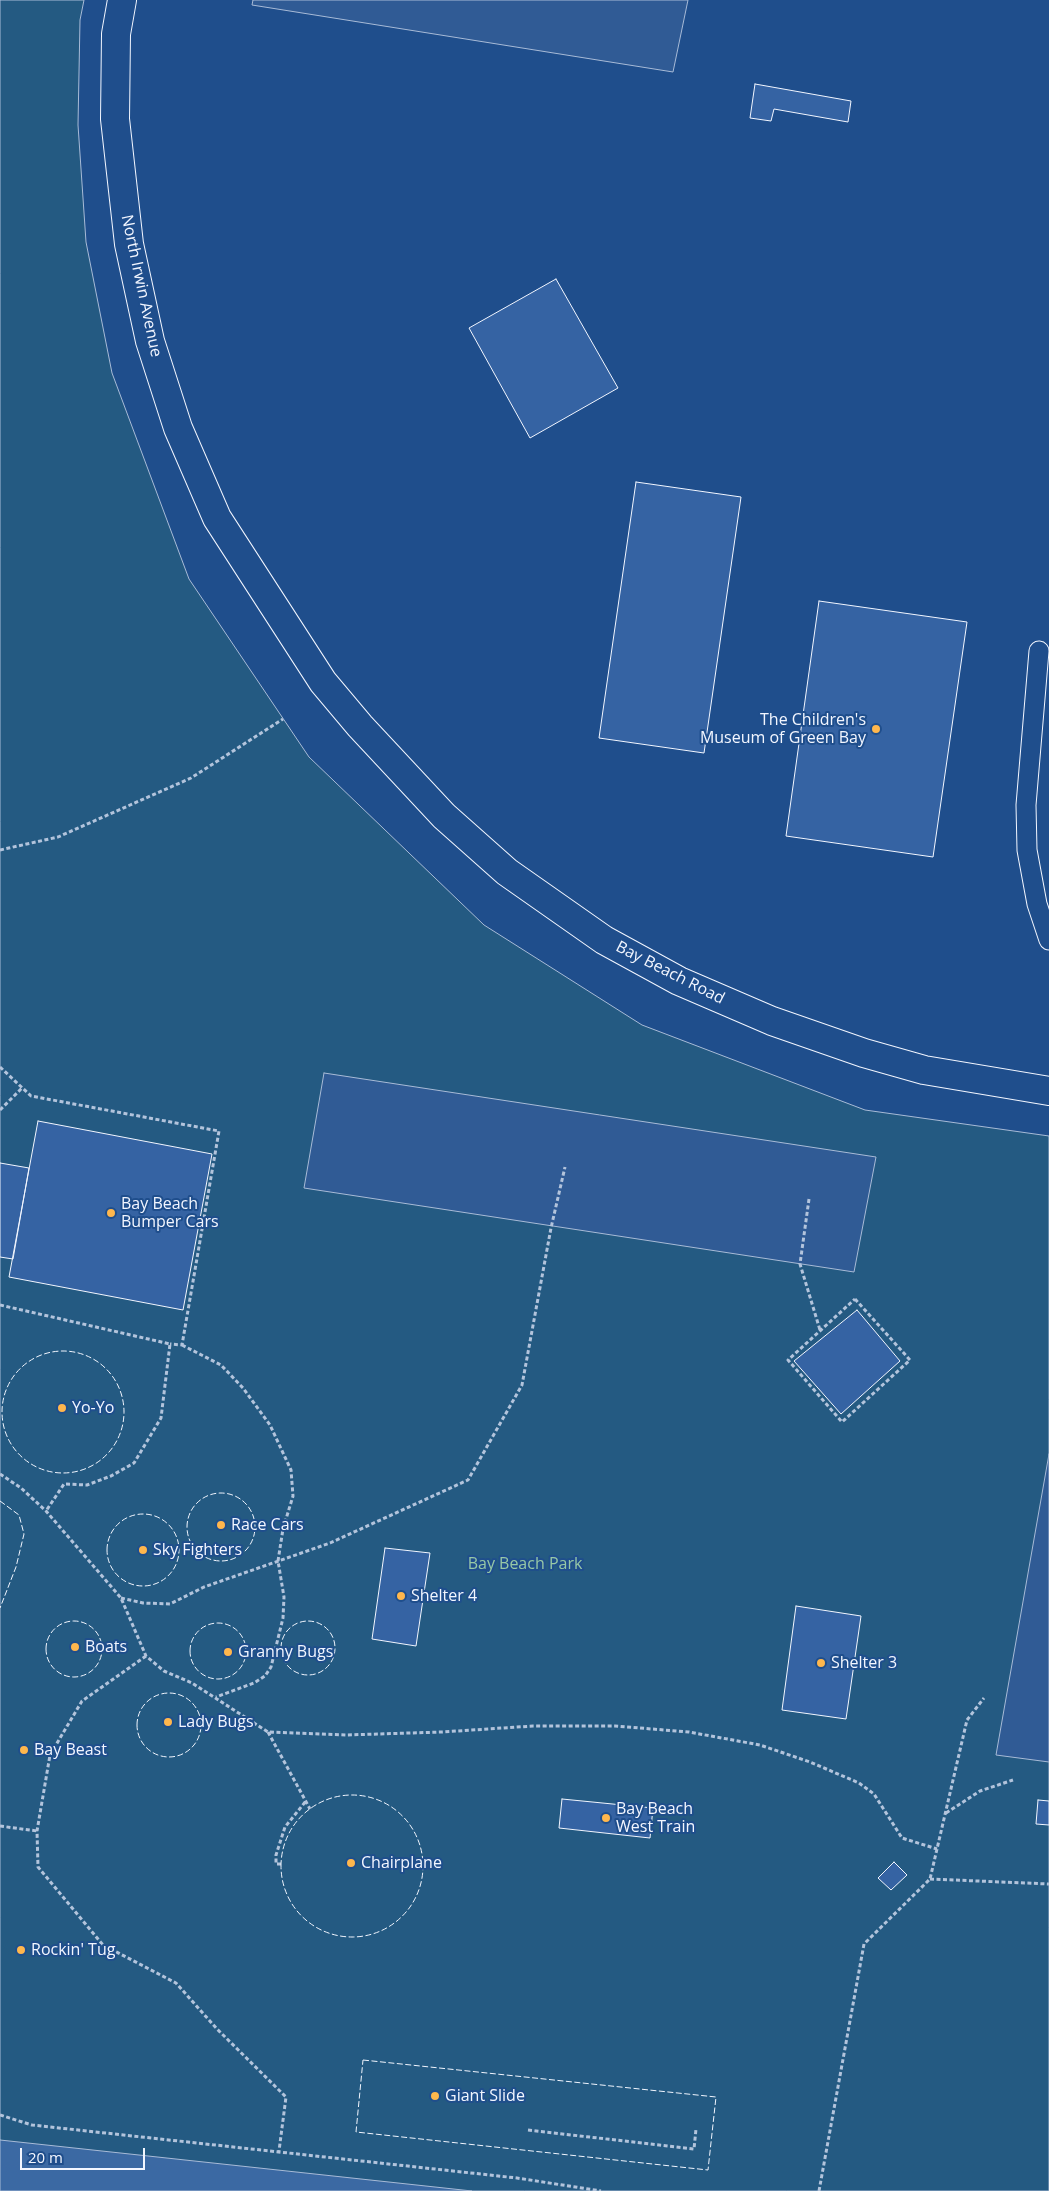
<!DOCTYPE html>
<style>
body{margin:0}
#map{position:relative;width:1049px;height:2191px;overflow:hidden;background:#1f4e8c;font-family:"Open Sans",sans-serif}
canvas{display:block}
.scale{position:absolute;left:20px;top:2148px;width:125px;height:22px;box-sizing:border-box;border:2px solid #f2f6ff;border-top:0;padding-left:6px;font-size:15px;line-height:18px;white-space:nowrap;color:#f2f6ff;-webkit-text-stroke:4px #1f4e8c;paint-order:stroke}
</style>
<div id="map">
<canvas width="1049" height="2191"></canvas>
<div class="scale">20 m</div>
</div>
<script>
const g = document.querySelector('canvas').getContext('2d');
g.lineJoin = 'round';
function fill(path, color) { g.fillStyle = color; g.fill(path, 'evenodd'); }
const shape = rows => new Path2D(rows.map(r => 'M' + r).join(''));
function strokePath(path, color, width, dash) { g.strokeStyle = color; g.lineWidth = width; g.lineCap = dash ? 'butt' : 'round'; g.setLineDash(dash || []); g.stroke(path); }
function label(font, color, halo, rows, align = 'center') {
  g.font = font + ' "Open Sans",sans-serif'; g.lineWidth = 4; g.setLineDash([]); g.textBaseline = 'middle'; g.strokeStyle = halo; g.fillStyle = color; for (const [text, x, y, turn = 0] of rows) {
    g.save(); g.translate(x, y); g.rotate((+turn || 0) * Math.PI / 180); g.textAlign = isNaN(turn) ? turn : align; if (halo) g.strokeText(text, 0, 0); g.fillText(text, 0, 0); g.restore();
  }
}
const green = shape([
 [0,0,84,0,80,20,78,125,86,242,112,373,189,579,309,757,484,925,642,1025,865,1110,1049,1136,1049,2191,0,2191,0,0]
]);
fill(green, '#245a82');
strokePath(green, '#a8bbd7', 1);
const parking = shape([
 [253,0,688,0,673,72,252,5,253,0],
 [324,1073,876,1157,854,1272,304,1188,324,1073],
 [1049,1454,1049,1762,996,1755,1049,1454]
]);
fill(parking, '#305b95');
strokePath(parking, '#a8bbd7', 1);
const water = shape([
 [0,2140,472,2191,0,2191,0,2140]
]);
fill(water, '#3b69a3');
strokePath(water, '#a8bbd7', 1);
const building = shape([
 [755,84,851,101,848,122,774,109,771,121,750,118,755,84],
 [556,279,618,388,530,438,469,328,556,279],
 [636,482,741,497,704,753,599,738,636,482],
 [819,601,967,622,933,857,786,836,819,601],
 [38,1121,212,1154,183,1310,9,1277,38,1121],
 [0,1163,29,1168,13,1259,0,1257,0,1163],
 [857,1310,900,1361,841,1414,794,1361,857,1310],
 [385,1548,430,1553,416,1646,372,1639,385,1548],
 [796,1606,861,1616,846,1719,782,1710,796,1606],
 [562,1799,653,1808,650,1838,559,1828,562,1799],
 [1038,1800,1049,1801,1049,1825,1036,1824,1038,1800],
 [894,1862,907,1875,891,1890,878,1878,894,1862]
]);
fill(building, '#3563a3');
strokePath(building, '#f2f6ff', 1);
const lane = shape([
 [1039,651,1026,805,1027,850,1037,904,1049,940]
]);
const street = shape([
 [122,0,116,34,115,119,129,244,150,341,178,428,217,518,323,682,360,726,444,816,507,872,604,940,679,981,772,1021,864,1053,924,1070,1049,1091]
]);
strokePath(lane, '#f2f6ff', 21);
strokePath(street, '#f2f6ff', 30);
strokePath(shape([
 [0,850,58,837,191,778,283,719],
 [0,1067,31,1096,219,1131,182,1345,170,1344],
 [0,1110,23,1087],
 [809,1199,800,1264,820,1330],
 [855,1299,910,1360,842,1422,788,1360,855,1299],
 [0,1305,170,1344,161,1418,134,1463,111,1476,87,1485,64,1484,46,1511],
 [182,1345,221,1365,243,1388,270,1425,291,1470,293,1496,283,1529,278,1561,284,1597,283,1618,271,1667,265,1676,254,1683,216,1697],
 [0,1474,21,1488,46,1511,121,1598,146,1656,164,1671,192,1683,268,1732,346,1735,442,1732,533,1726,615,1726,689,1732,760,1745,810,1762,859,1783,874,1794,902,1838,937,1849],
 [121,1598,143,1603,170,1604,204,1587,330,1543,468,1480,522,1385,551,1228,565,1167],
 [146,1656,82,1701,50,1755,37,1831,38,1867,103,1945,176,1983,217,2029,286,2097,279,2151],
 [268,1732,310,1809],
 [946,1813,980,1791,1013,1780],
 [0,1826,37,1831],
 [281,1864,276,1864,276,1855,285,1827,306,1801],
 [930,1879,1049,1884],
 [0,2115,32,2125,517,2178,601,2191],
 [528,2130,694,2149,696,2129],
 [819,2191,864,1944,930,1879,967,1720,984,1698]
]), '#b3c4dc', 3, [4, 2.5]);
strokePath(lane, '#1f4e8c', 19);
strokePath(street, '#1f4e8c', 28);
strokePath(shape([
 '2 1412a61 61 0 1 1 122 0a61 61 0 1 1-122 0Z',
 '187 1527a34 34 0 1 1 68 0a34 34 0 1 1-68 0Z',
 [0,1501,19,1515,24,1534,16,1567,0,1608],
 '107 1550a36 36 0 1 1 72 0a36 36 0 1 1-72 0Z',
 '46 1649a28 28 0 1 1 56 0a28 28 0 1 1-56 0Z',
 '281 1648a27 27 0 1 1 54 0a27 27 0 1 1-54 0Z',
 '190 1651a28 28 0 1 1 56 0a28 28 0 1 1-56 0Z',
 '137 1725a32 32 0 1 1 64 0a32 32 0 1 1-64 0Z',
 '281 1866a71 71 0 1 1 142 0a71 71 0 1 1-142 0Z',
 [363,2060,716,2097,708,2170,356,2132,363,2060]
]), '#f2f6ff', 1, [6, 2.5]);
for (const [x, y, r, color] of [
 [876,729,5,"#ffb74d"],
 [111,1213,5,"#ffb74d"],
 [62,1408,5,"#ffb74d"],
 [221,1525,5,"#ffb74d"],
 [143,1550,5,"#ffb74d"],
 [401,1596,5,"#ffb74d"],
 [75,1647,5,"#ffb74d"],
 [228,1652,5,"#ffb74d"],
 [821,1663,5,"#ffb74d"],
 [168,1722,5,"#ffb74d"],
 [24,1750,5,"#ffb74d"],
 [606,1818,5,"#ffb74d"],
 [351,1863,5,"#ffb74d"],
 [21,1950,5,"#ffb74d"],
 [435,2096,5,"#ffb74d"]
]) { const dot = new Path2D(); dot.arc(x, y, r, 0, 2 * Math.PI); g.fillStyle = color; g.fill(dot); strokePath(dot, '#1f4e8c', 2); }
label('16px', '#f2f6ff', '#1f4e8c', [
 ["North Irwin Avenue",141,286,78],
 ["Bay Beach Road",670,973,27]
]);
label('16px', '#f2f6ff', '#1f4e8c', [
 ["The Children's",866,720,"right"],
 ["Museum of Green Bay",866,738,"right"],
 ["Bay Beach",121,1204],
 ["Bumper Cars",121,1222],
 ["Yo-Yo",72,1408],
 ["Race Cars",231,1525],
 ["Sky Fighters",153,1550],
 ["Shelter 4",411,1596],
 ["Boats",85,1647],
 ["Granny Bugs",238,1652],
 ["Shelter 3",831,1663],
 ["Lady Bugs",178,1722],
 ["Bay Beast",34,1750],
 ["Bay Beach",616,1809],
 ["West Train",616,1827],
 ["Chairplane",361,1863],
 ["Rockin' Tug",31,1950],
 ["Giant Slide",445,2096]
], 'left');
label('16px', '#97c8a6', '#1f4e8c', [
 ["Bay Beach Park",525,1564]
]);
</script>
